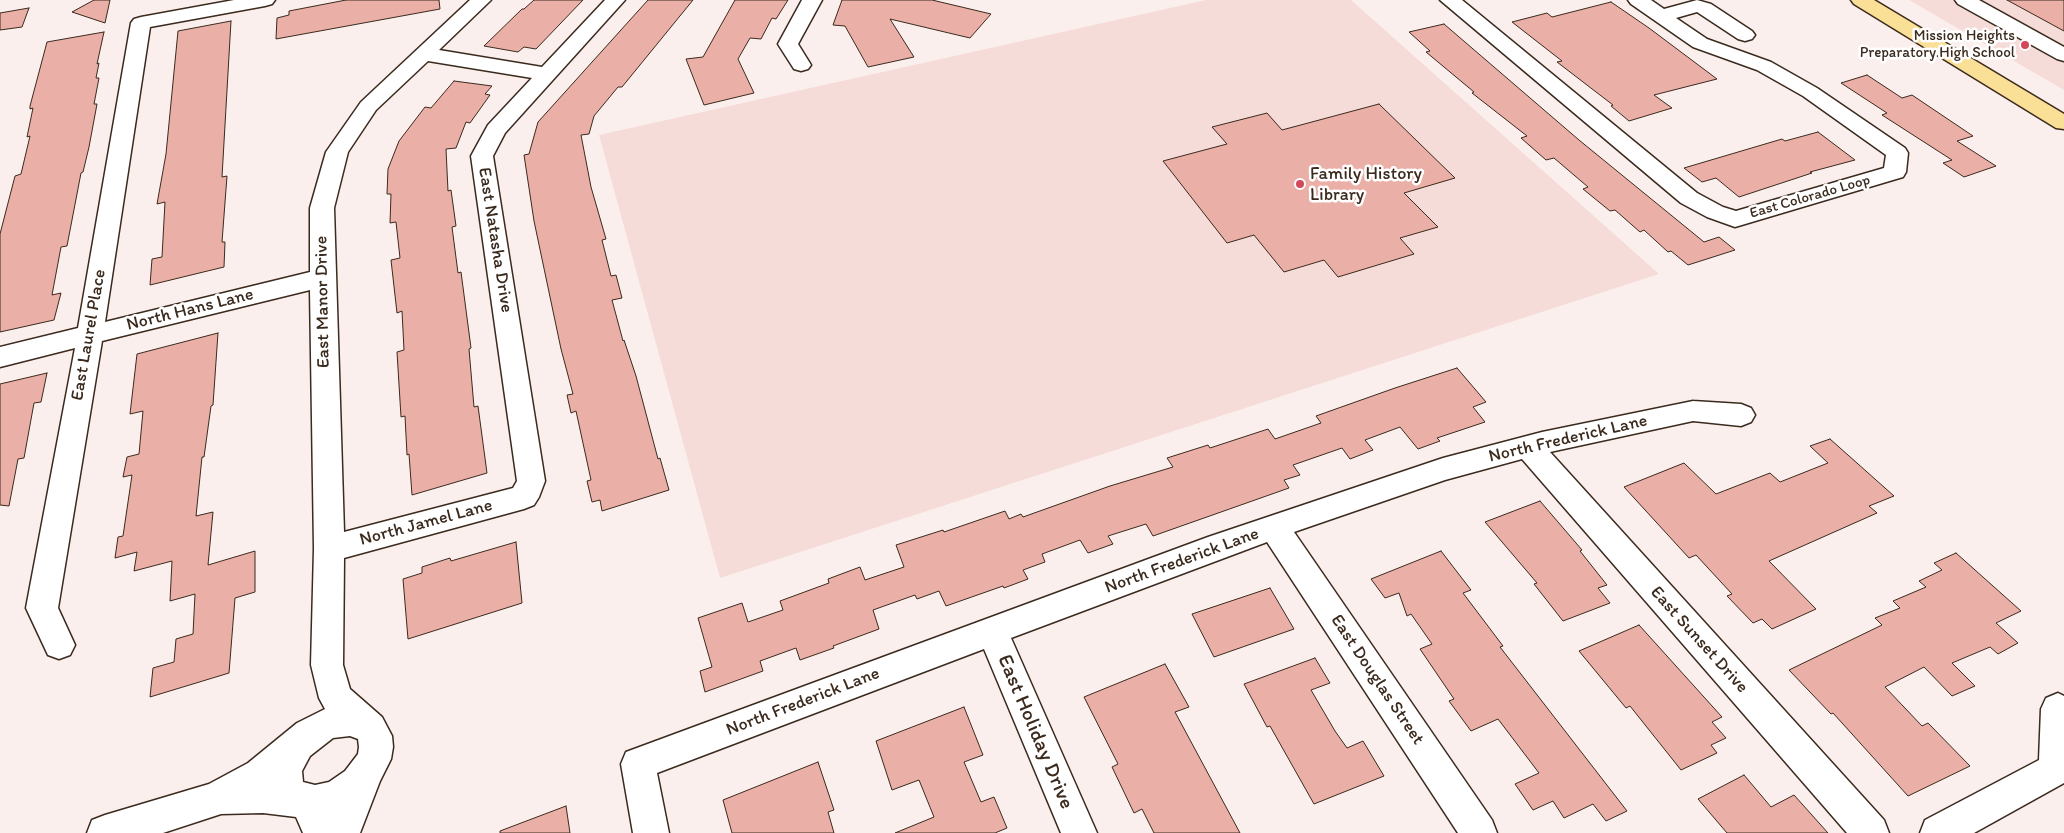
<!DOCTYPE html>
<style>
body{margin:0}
canvas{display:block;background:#fbefed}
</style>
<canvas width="2064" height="833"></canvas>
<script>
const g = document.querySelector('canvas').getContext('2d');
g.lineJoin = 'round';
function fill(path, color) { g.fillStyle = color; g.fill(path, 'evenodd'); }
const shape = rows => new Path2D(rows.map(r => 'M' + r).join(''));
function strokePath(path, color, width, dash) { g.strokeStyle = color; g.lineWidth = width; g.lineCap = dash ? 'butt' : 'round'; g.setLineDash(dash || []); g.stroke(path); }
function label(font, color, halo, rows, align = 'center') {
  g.font = font + ' Itim,sans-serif'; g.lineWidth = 5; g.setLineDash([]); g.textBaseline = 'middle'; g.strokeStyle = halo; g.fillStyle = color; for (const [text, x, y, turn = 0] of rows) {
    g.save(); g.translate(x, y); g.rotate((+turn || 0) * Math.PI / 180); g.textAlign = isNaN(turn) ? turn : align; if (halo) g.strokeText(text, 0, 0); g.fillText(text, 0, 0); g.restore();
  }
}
fill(shape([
 [1206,0,1351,0,1659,274,720,578,599,135],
 [1909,0,2064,0,2064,90]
]), '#f6dcd8');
const building = shape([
 [94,0,110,0,105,23,72,12,94,0],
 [346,0,439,0,440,9,276,39,277,18,289,15,289,11,346,0],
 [534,0,583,0,536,49,524,47,518,52,484,46,522,9,524,9,534,0],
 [648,0,693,0,622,87,618,87,594,116,589,134,581,135,591,187,606,239,602,240,611,276,616,275,622,298,612,300,623,341,624,340,636,376,658,459,660,458,669,490,602,511,600,500,592,502,587,481,591,480,576,411,571,413,567,395,573,394,561,349,534,221,524,155,529,154,538,122,648,0],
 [735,0,788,0,776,19,772,18,761,39,750,38,738,59,754,93,704,105,686,59,703,57,735,0],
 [842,0,932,0,991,14,970,38,890,19,914,57,868,67,845,26,833,25,842,0],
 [2007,0,2064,0,2064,31,2007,0],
 [1611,2,1649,28,1717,79,1654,95,1672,108,1629,121,1611,106,1613,105,1557,62,1562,61,1512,22,1547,13,1552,17,1611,2],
 [29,8,22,27,0,30,0,13,29,8],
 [231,21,222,177,227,176,222,242,225,242,224,267,150,285,152,259,162,257,165,202,157,204,166,154,178,31,231,21],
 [1444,24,1579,140,1704,242,1719,237,1735,250,1688,265,1671,251,1668,252,1644,230,1640,232,1615,210,1610,211,1583,189,1588,187,1554,158,1546,160,1521,138,1527,136,1472,93,1474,92,1426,52,1430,51,1409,32,1444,24],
 [104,32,97,64,99,63,96,78,99,78,94,104,97,104,89,147,83,172,81,173,67,246,61,247,52,295,61,293,54,320,0,332,0,234,15,176,21,174,30,136,27,137,33,108,30,109,30,106,47,42,104,32],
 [1867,75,1902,98,1912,95,1973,136,1957,141,1996,166,1964,177,1943,163,1952,160,1882,115,1887,113,1841,83,1867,75],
 [454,81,492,86,485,94,490,95,470,123,466,122,456,148,446,149,448,191,451,190,456,226,452,227,458,273,461,272,471,348,469,349,474,407,478,406,487,473,412,495,409,454,407,455,405,416,401,417,397,352,404,350,402,311,397,313,391,260,400,258,396,222,390,223,391,194,387,194,388,169,399,141,425,107,431,108,454,81],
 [1379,104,1455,178,1404,193,1438,227,1400,238,1414,254,1338,277,1324,260,1284,272,1254,235,1227,243,1163,161,1227,144,1212,127,1267,113,1282,130,1379,104],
 [1818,132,1855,160,1810,172,1812,173,1739,197,1716,178,1702,182,1684,168,1782,139,1785,141,1818,132],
 [218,333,213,405,211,406,204,457,202,457,196,516,213,512,208,565,255,551,255,592,235,598,229,673,150,697,153,668,174,662,176,639,193,634,195,594,170,601,172,561,134,571,137,552,115,558,118,537,123,536,132,475,123,477,127,457,139,454,143,411,130,414,137,354,218,333],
 [1457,368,1486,402,1473,407,1485,422,1437,438,1440,441,1418,449,1400,427,1365,440,1373,450,1350,459,1342,448,1293,465,1300,475,1284,480,1289,488,1153,536,1146,524,1108,536,1113,544,1088,553,1080,540,1042,554,1045,562,1023,570,1028,579,1004,588,1003,586,946,606,939,591,917,599,915,595,873,610,879,629,833,646,834,648,800,660,796,648,760,661,763,671,705,692,700,671,712,667,698,618,742,603,748,622,783,610,780,601,829,583,828,579,860,567,865,580,904,567,896,545,943,530,944,532,1005,511,1009,519,1021,514,1023,517,1110,486,1173,467,1167,458,1208,445,1210,448,1268,429,1275,439,1321,423,1316,416,1395,388,1457,368],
 [47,373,41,402,34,403,24,458,18,459,9,506,0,505,0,384,47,373],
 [1830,439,1894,496,1869,506,1877,513,1769,561,1816,609,1772,629,1762,619,1753,623,1727,596,1732,594,1696,555,1689,558,1624,487,1684,463,1716,494,1770,473,1780,482,1828,463,1810,446,1830,439],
 [1540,501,1582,550,1580,551,1607,585,1598,588,1610,603,1563,621,1534,584,1537,583,1485,522,1540,501],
 [516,542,522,603,408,639,403,579,422,573,422,567,450,558,451,561,516,542],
 [1441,551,1471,590,1463,593,1503,646,1500,647,1627,811,1606,821,1593,804,1564,818,1553,801,1533,810,1515,784,1539,773,1498,719,1471,731,1449,701,1454,699,1420,649,1432,644,1411,614,1407,616,1399,593,1385,598,1371,579,1441,551],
 [1956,553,2021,611,1996,623,2018,643,1998,654,1990,647,1952,663,1975,686,1952,696,1924,667,1885,687,1922,726,1928,723,1970,766,1908,796,1833,713,1831,714,1789,670,1882,625,1875,618,1900,608,1893,601,1926,587,1919,581,1942,570,1934,563,1956,553],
 [1270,588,1294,629,1214,657,1192,614,1270,588],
 [1639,625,1722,717,1712,722,1726,738,1711,745,1717,753,1681,770,1630,706,1626,708,1579,651,1639,625],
 [1315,658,1330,683,1311,690,1335,731,1347,748,1363,741,1384,776,1314,804,1270,726,1267,727,1244,684,1315,658],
 [1165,664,1189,707,1175,712,1240,833,1154,833,1142,809,1134,813,1112,767,1118,764,1084,697,1165,664],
 [964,707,983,755,964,762,981,802,994,797,1007,828,995,833,895,833,934,817,919,780,892,790,876,741,964,707],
 [818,762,834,810,828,812,834,833,732,833,723,800,818,762],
 [1744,775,1771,807,1794,795,1828,833,1727,833,1698,799,1744,775],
 [566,806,570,833,500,833,500,831,566,806]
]);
fill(building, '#eaafa6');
strokePath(building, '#3b2a1e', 1);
const minor = shape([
 [234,0,275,0,272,4,265,6,150,27,105,322,310,272,310,208,326,152,361,102,470,0,491,0,439,50,542,67,605,0,625,0,505,133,493,156,545,481,539,497,534,505,524,509,344,558,343,665,350,689,382,717,392,736,393,747,391,759,380,781,360,833,303,833,296,817,263,813,221,814,163,833,87,833,92,820,105,815,209,784,248,763,297,723,325,709,319,698,311,665,314,549,310,290,102,341,58,608,75,645,70,655,59,659,48,655,26,608,75,348,0,367,0,347,78,328,131,23,134,19,141,17,234,0],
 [428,61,532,78,488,125,471,156,517,481,513,488,344,532,334,208,348,152,376,110,428,61],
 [350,736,358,739,359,747,358,754,345,771,329,782,315,785,303,782,302,771,310,756,333,738,350,736],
 [802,0,822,0,798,44,811,65,808,69,801,71,794,69,778,44,802,0],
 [1440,0,1462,0,1697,193,1723,207,1736,211,1884,168,1886,155,1803,96,1757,70,1693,47,1631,4,1628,0,1651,0,1664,9,1697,0,1711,4,1752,31,1755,35,1752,39,1745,41,1738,39,1697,12,1676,18,1707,39,1771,62,1817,88,1905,148,1908,153,1906,172,1903,177,1735,227,1707,217,1681,203,1440,0],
 [1955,0,1979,0,2064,47,2064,61,2057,59,1958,4,1955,0],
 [1693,401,1741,404,1751,408,1755,415,1751,422,1741,426,1693,421,1550,452,1884,820,1889,833,1847,833,1522,459,1445,480,1294,532,1492,820,1497,833,1458,833,1267,542,1011,638,1097,833,1061,833,984,649,657,773,669,833,633,833,621,764,626,752,1208,537,1443,458,1542,432,1693,401],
 [2058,693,2064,696,2064,783,1974,833,1920,833,1925,820,2039,760,2041,709,2046,698,2058,693]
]);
const major = shape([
 [1851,0,1874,0,2064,114,2064,129,2056,128,1854,4,1851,0]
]);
strokePath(minor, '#3b2a1e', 3);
strokePath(major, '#3b2a1e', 3);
fill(minor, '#fff');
fill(major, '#fadf96');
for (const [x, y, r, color] of [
 [2025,45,5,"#d1495b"],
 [1300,184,5,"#d1495b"]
]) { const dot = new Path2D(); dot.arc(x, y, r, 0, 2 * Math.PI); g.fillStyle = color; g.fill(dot); strokePath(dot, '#fff', 2); }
label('15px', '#3b2a1e', '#fff', [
 ["Mission Heights",2015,36],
 ["Preparatory High School",2015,53]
], 'right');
label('15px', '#3b2a1e', '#fff', [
 ["East Colorado Loop",1810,197,-16]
]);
label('18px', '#3b2a1e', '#fff', [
 ["Family History",1310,174],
 ["Library",1310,195]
], 'left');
label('18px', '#3b2a1e', '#fff', [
 ["East Natasha Drive",495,240,81],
 ["East Manor Drive",323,302,-91],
 ["North Hans Lane",190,310,-14],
 ["East Laurel Place",89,335,-80],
 ["North Frederick Lane",1568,439,-13],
 ["North Jamel Lane",426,523,-15],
 ["North Frederick Lane",1182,561,-20],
 ["East Sunset Drive",1699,640,48],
 ["East Douglas Street",1377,680,56],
 ["North Frederick Lane",803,702,-21]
]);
label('21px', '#3b2a1e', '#fff', [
 ["East Holiday Drive",1035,732,67]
]);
</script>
